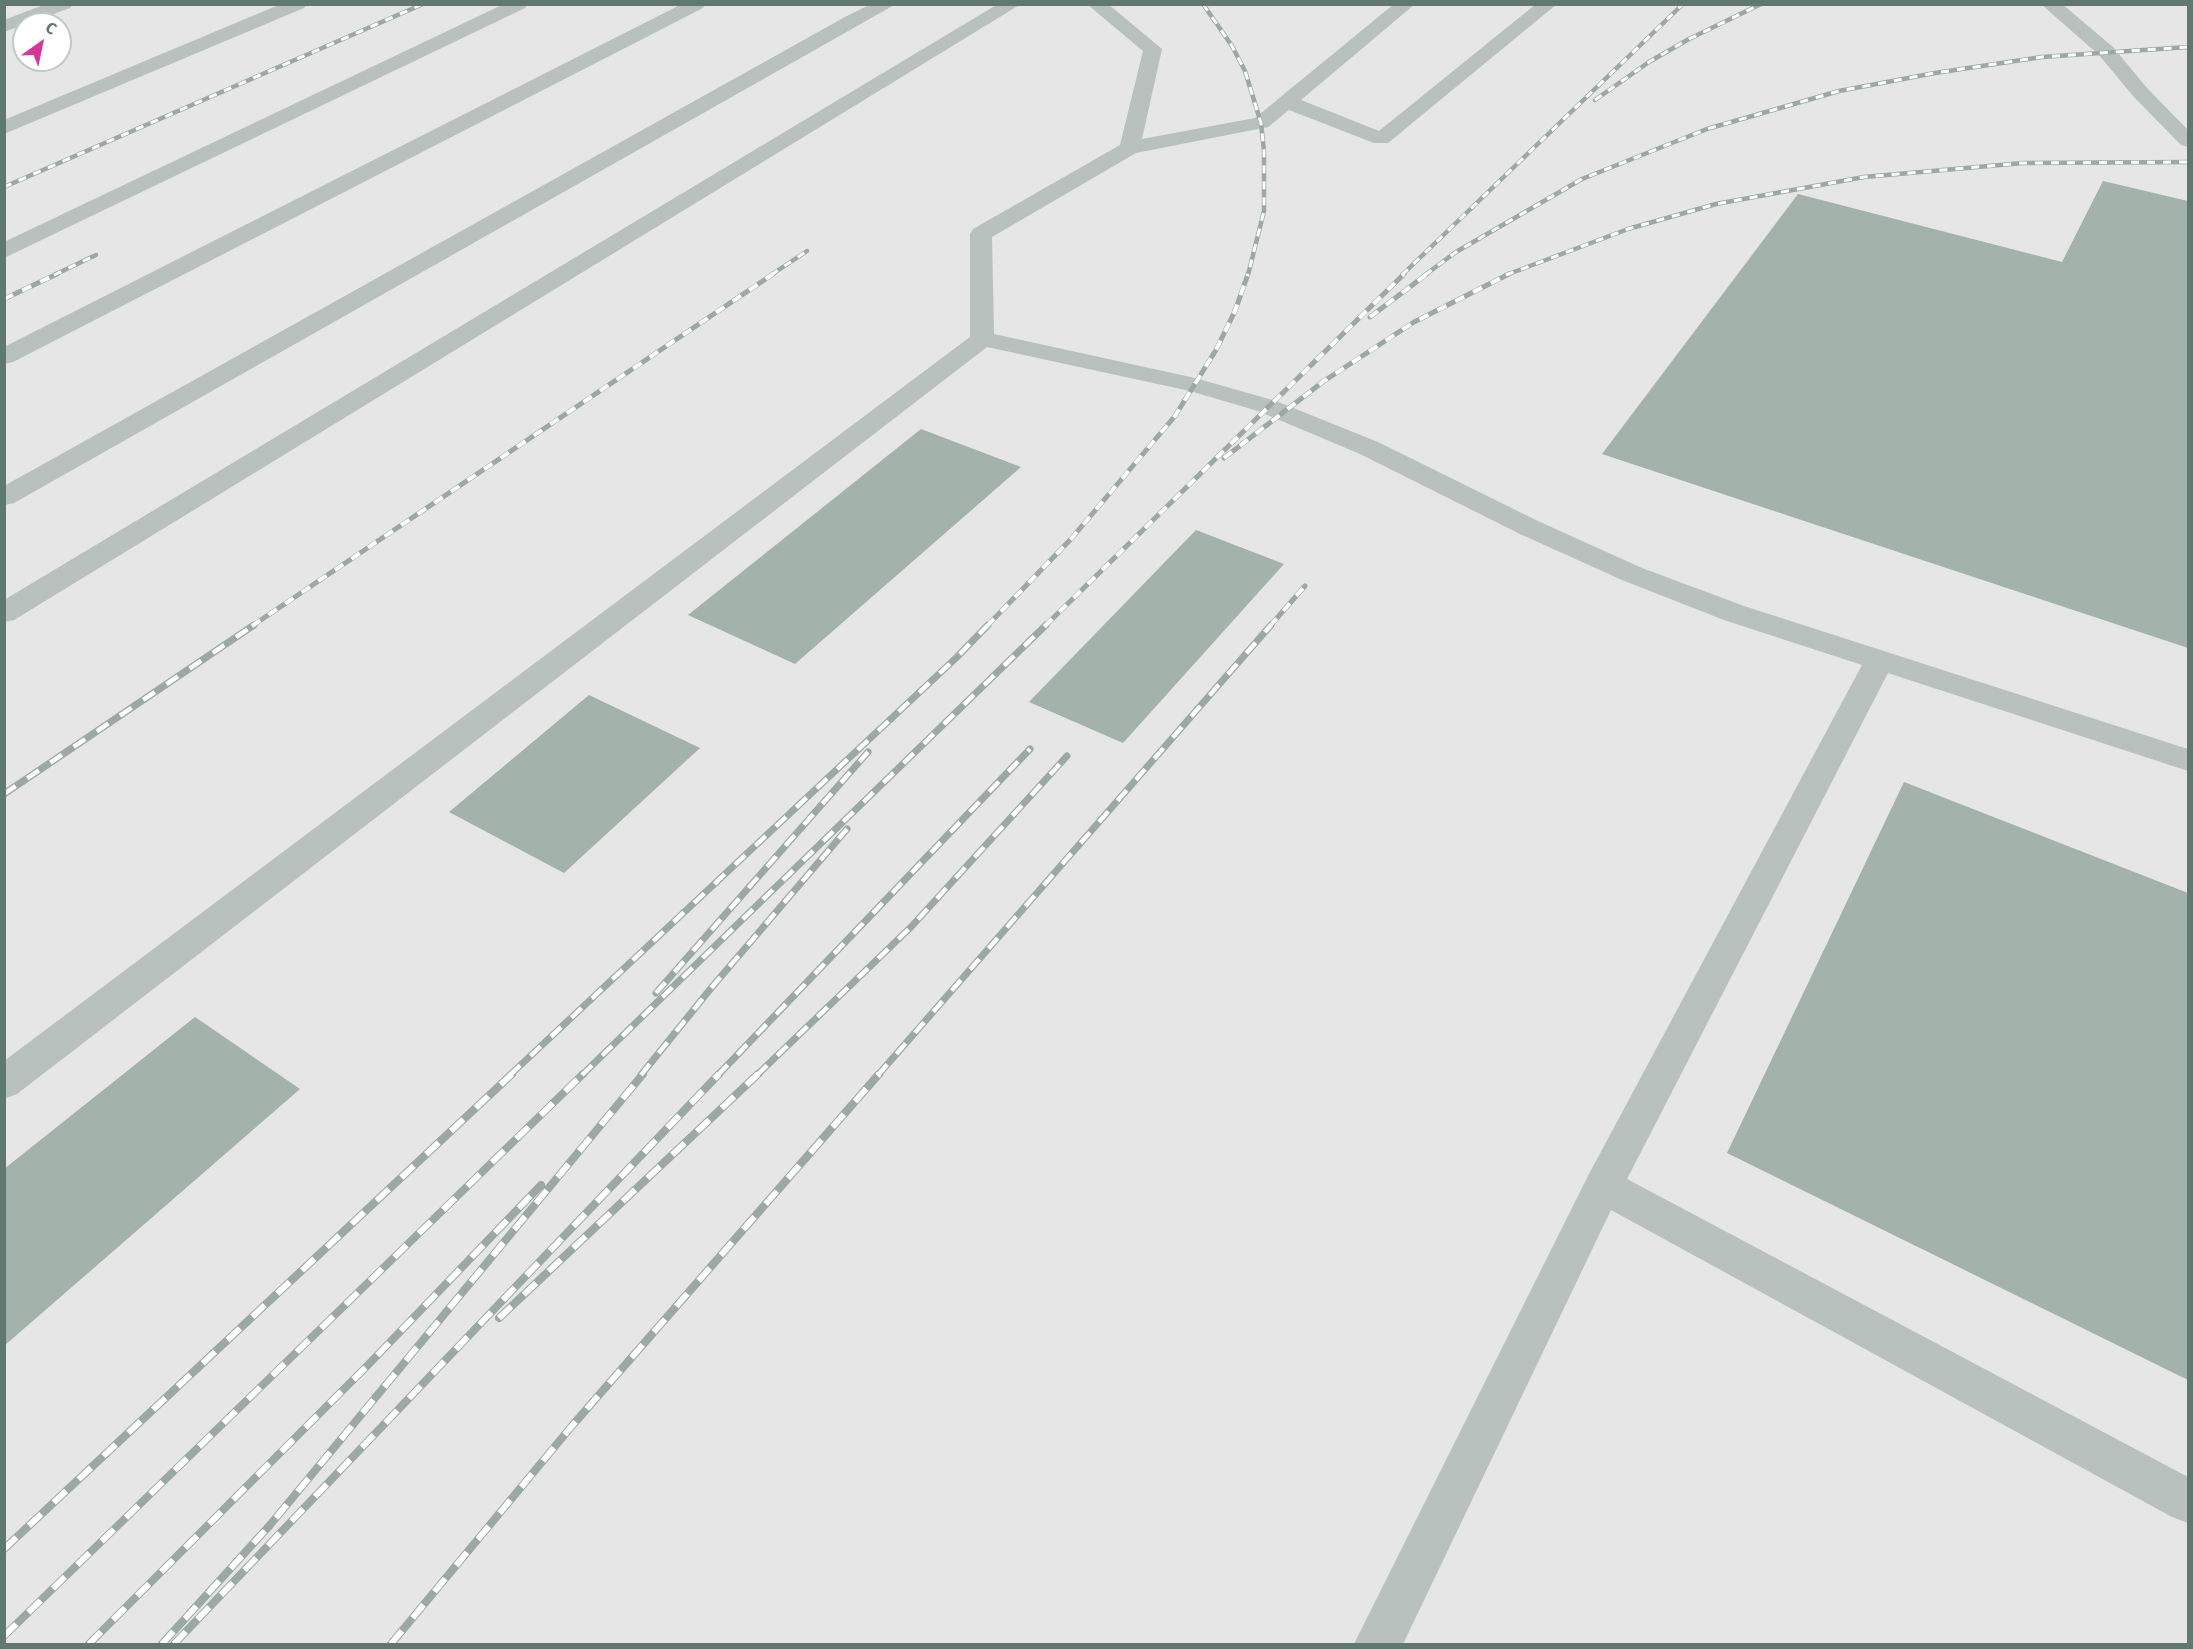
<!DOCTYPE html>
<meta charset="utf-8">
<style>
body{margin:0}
#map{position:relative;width:2193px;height:1649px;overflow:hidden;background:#f8f5f5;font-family:"Fira Sans",sans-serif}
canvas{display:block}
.frame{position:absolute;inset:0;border:6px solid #60786f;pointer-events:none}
.north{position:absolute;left:12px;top:12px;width:60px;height:60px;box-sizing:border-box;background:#fff;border:2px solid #bfc9c5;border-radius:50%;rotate:33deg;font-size:16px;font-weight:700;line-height:24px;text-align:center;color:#60786f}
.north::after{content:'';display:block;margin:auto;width:21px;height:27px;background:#d73597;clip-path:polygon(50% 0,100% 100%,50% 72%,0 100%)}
</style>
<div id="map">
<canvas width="2193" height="1649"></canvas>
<div class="frame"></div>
<div class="north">С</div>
</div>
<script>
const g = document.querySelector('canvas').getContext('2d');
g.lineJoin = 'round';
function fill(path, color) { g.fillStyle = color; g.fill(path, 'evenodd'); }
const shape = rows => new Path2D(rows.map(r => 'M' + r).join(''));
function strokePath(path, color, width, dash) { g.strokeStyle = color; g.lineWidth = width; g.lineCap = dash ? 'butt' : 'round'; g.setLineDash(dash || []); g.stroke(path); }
fill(shape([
 [5,5,2188,5,2188,1644,5,1644],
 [24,24,60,24,60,60,24,60]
]), '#e5e6e5');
fill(shape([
 [2103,181,2188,201,2188,648,1602,454,1798,194,2062,262],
 [921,429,1021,467,795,664,688,615],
 [1196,530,1284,564,1123,743,1029,702],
 [589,695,700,748,564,873,449,812],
 [1904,782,2188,893,2188,1380,1727,1153],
 [195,1017,300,1089,4,1346,4,1169]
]), '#a4b2ac');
fill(shape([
 [46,4,73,4,70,8,4,32,4,20,46,4],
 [281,4,307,4,304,8,4,134,4,120,281,4],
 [504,4,528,4,525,8,4,258,4,242,504,4],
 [682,4,706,4,703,8,13,362,4,364,4,347,682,4],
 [871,4,896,4,14,503,4,505,4,486,845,17,871,4],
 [998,4,1021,4,14,620,4,622,4,600,998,4],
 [1087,4,1108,4,1162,49,1142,139,1255,118,1394,4,1415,4,1301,100,1379,131,1536,4,1557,4,1388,143,1374,143,1289,110,1268,127,1136,153,992,237,994,334,1195,378,1276,401,1378,442,1540,522,1642,568,1744,606,2188,749,2188,771,1888,673,1627,1179,2188,1477,2188,1523,2172,1517,1611,1210,1403,1644,1354,1644,1589,1174,1862,665,1724,620,1622,580,1520,534,1360,454,1258,411,1190,391,987,347,17,1094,4,1099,4,1061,970,337,970,234,973,229,1120,145,1143,51,1087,4],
 [2041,4,2062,4,2113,47,2147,88,2188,130,2188,147,2181,145,2133,96,2099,55,2041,4]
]), '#b8c1bd');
const railFar3 = shape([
 [1203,4,1232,46,1245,71,1261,123,1264,151,1264,211,1248,275],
 [1595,100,1649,62,1689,39,1761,4],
 [4,187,423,4],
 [54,275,96,255],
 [771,275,807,251],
 [1402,275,1683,4],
 [1425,275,1456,252,1582,179,1707,129,1839,91,1935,73,2042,57,2188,47],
 [1506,275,1628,229,1716,204,1864,177,2023,163,2188,162]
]);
const railFar2 = shape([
 [4,299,57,274],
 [1370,317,1427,274],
 [1224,458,1324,381,1414,322,1509,274],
 [252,626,773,274],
 [987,626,1071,539,1175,416,1216,350,1235,311,1248,274],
 [1045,626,1404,274],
 [1270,626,1305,586]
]);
const railFar1 = shape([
 [4,794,254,625],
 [656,993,868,752],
 [510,1075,956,658,988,625],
 [582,1075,1046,625],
 [641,1075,712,987,847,829],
 [718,1075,1030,749],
 [757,1075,911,927,1067,756],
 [878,1075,1271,625]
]);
const rail = shape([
 [499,1318,758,1074],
 [4,1549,512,1074],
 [4,1636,583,1074],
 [89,1644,367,1366,541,1185],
 [162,1644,270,1525,643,1074],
 [174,1644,719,1074],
 [391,1644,571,1427,879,1074]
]);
strokePath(railFar3, '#9ba8a3', 4.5);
strokePath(railFar2, '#9ba8a3', 5);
strokePath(railFar1, '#9ba8a3', 7);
strokePath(rail, '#9ba8a3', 8);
strokePath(railFar3, '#fff', 3, [8]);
strokePath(railFar2, '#fff', 4, [10]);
strokePath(railFar1, '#fff', 4.5, [14]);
strokePath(rail, '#fff', 6, [17]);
</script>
